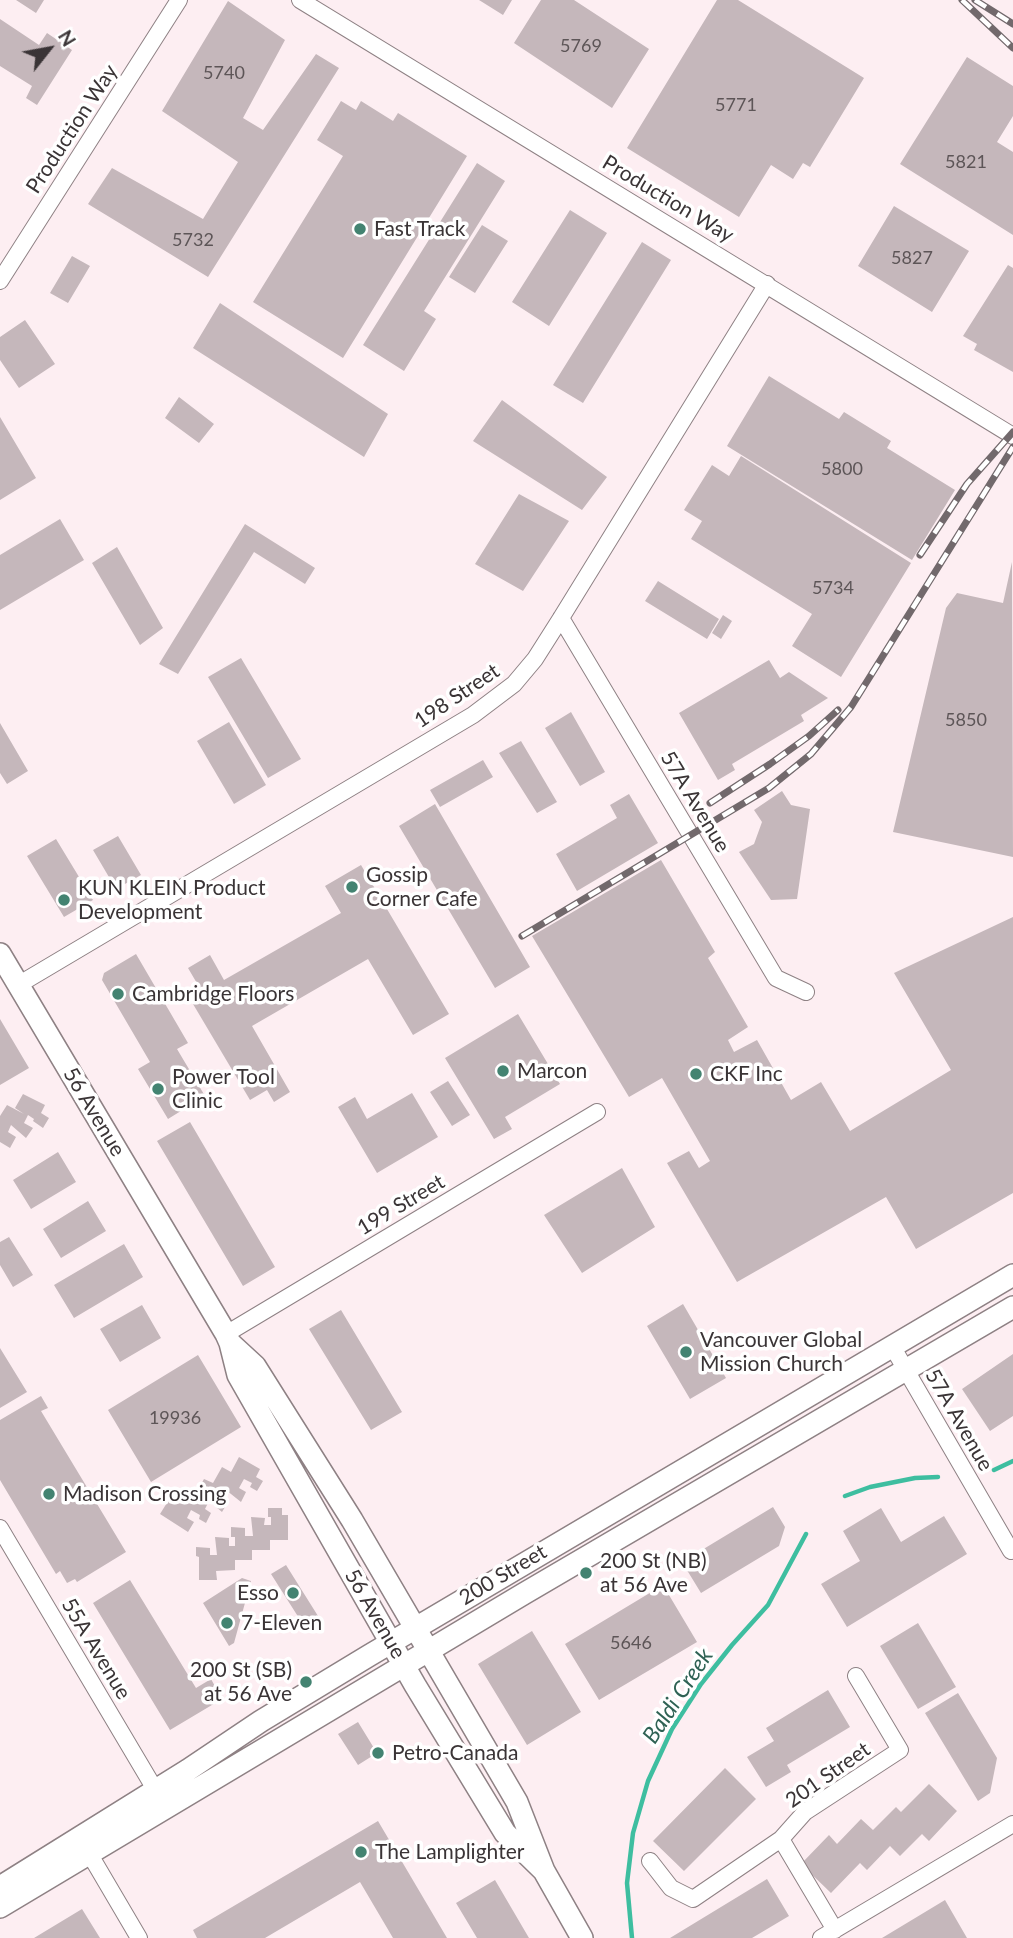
<!DOCTYPE html>
<style>
body{margin:0}
#map{position:relative;width:1013px;height:1938px;overflow:hidden;background:#fdeef2;font-family:Lato,sans-serif}
canvas{display:block}
.north{position:absolute;left:14px;top:14px;width:70px;height:70px;-webkit-text-stroke:5px #fff;paint-order:stroke;rotate:59deg;font-size:19px;font-weight:700;line-height:28px;text-align:center;color:#3a3436}
.north::after{content:'';display:block;margin:auto;width:24px;height:32px;background:#3a3436;clip-path:polygon(50% 0,100% 100%,50% 72%,0 100%)}
</style>
<div id="map">
<canvas width="1013" height="1938"></canvas>
<div class="north">N</div>
</div>
<script>
const g = document.querySelector('canvas').getContext('2d');
g.lineJoin = 'round';
const shape = rows => new Path2D(rows.map(r => 'M' + r).join(''));
function strokePath(path, color, width, dash) { g.strokeStyle = color; g.lineWidth = width; g.lineCap = dash ? 'butt' : 'round'; g.setLineDash(dash || []); g.stroke(path); }
function fill(path, color) { g.fillStyle = color; g.fill(path, 'evenodd'); }
function label(font, color, halo, rows, align = 'center') {
  g.font = font + ' Lato,sans-serif'; g.lineWidth = 7; g.setLineDash([]); g.textBaseline = 'middle'; g.strokeStyle = halo; g.fillStyle = color; for (const [text, x, y, turn = 0] of rows) {
    g.save(); g.translate(x, y); g.rotate((+turn || 0) * Math.PI / 180); g.textAlign = isNaN(turn) ? turn : align; if (halo) g.strokeText(text, 0, 0); g.fillText(text, 0, 0); g.restore();
  }
}
strokePath(shape([
 [994,1470,1013,1461],
 [845,1496,870,1487,915,1478,938,1477],
 [632,1938,627,1883,633,1833,648,1781,672,1729,701,1684,732,1645,768,1605,806,1534]
]), '#3ebea0', 4.5);
fill(shape([
 [16,0,44,0,36,13],
 [479,0,512,0,503,15],
 [541,0,574,0,649,49,612,108,514,43],
 [717,0,738,0,864,78,810,167,803,163,793,179,771,165,739,217,627,148],
 [228,1,285,40,243,118,263,130,316,54,339,68,208,277,88,204,112,168,203,219,238,162,162,111],
 [0,19,39,45,47,33,72,50,37,105,26,98,32,86,0,66],
 [967,57,1013,86,1013,116,997,142,1013,152,1013,235,900,164],
 [341,101,356,110,361,101,393,121,398,113,467,156,343,358,253,302,343,156,317,140],
 [477,163,505,181,424,311,436,319,404,371,363,345],
 [894,206,969,251,932,312,858,266],
 [570,210,607,233,549,326,512,302],
 [482,225,508,241,475,293,449,277],
 [642,242,671,260,583,403,553,385],
 [72,256,90,266,68,303,50,293],
 [1008,265,1013,268,1013,372,974,350,977,344,963,336],
 [220,303,388,414,364,457,193,348],
 [25,320,55,364,19,388,0,360,0,337],
 [769,376,839,419,844,412,891,441,887,448,955,490,912,560,727,446],
 [179,397,214,424,199,443,165,418],
 [502,400,607,477,582,510,473,441],
 [0,417,36,478,0,500],
 [741,456,911,563,841,677,792,646,812,614,691,539,702,521,684,510,712,465,729,476],
 [519,494,569,521,523,591,475,564],
 [60,519,84,560,0,610,0,555],
 [245,524,315,568,305,584,254,552,178,674,159,664],
 [117,547,163,628,140,645,92,563],
 [1012,562,1013,857,893,832,946,608,957,593,1003,603],
 [658,581,719,619,707,639,645,601],
 [723,615,732,621,721,639,712,633],
 [241,658,301,759,268,778,208,677],
 [769,660,780,678,789,672,828,698,801,715,804,721,732,764,735,770,718,780,679,713],
 [571,712,605,772,580,786,545,728],
 [229,722,266,785,234,804,197,741],
 [0,723,28,771,7,784,0,773],
 [521,741,557,802,537,813,499,753],
 [483,760,493,777,440,807,430,790],
 [782,791,791,805,810,809,797,899,771,900,739,852,754,844,762,822,754,810],
 [629,794,658,843,577,891,556,854,617,818,610,805],
 [435,804,530,967,495,988,399,826],
 [118,836,141,875,116,889,93,850],
 [56,839,93,900,64,917,27,856],
 [661,860,715,952,708,958,748,1027,728,1040,734,1052,757,1040,791,1100,821,1082,850,1131,951,1070,894,973,1013,917,1013,1193,916,1249,886,1197,737,1282,667,1163,689,1151,699,1168,710,1161,662,1078,629,1097,532,936],
 [361,865,449,1014,413,1035,368,959,252,1026,290,1092,274,1102,267,1090,250,1100,193,1004,205,997,188,968,210,955,224,980,341,913,325,886],
 [136,954,188,1043,177,1049,205,1096,168,1119,138,1069,150,1062,102,980,104,973],
 [518,1014,560,1084,505,1117,512,1129,494,1139,445,1058],
 [0,1019,29,1068,0,1085],
 [448,1081,470,1115,452,1126,430,1092],
 [412,1093,438,1137,377,1173,338,1107,355,1097,367,1119],
 [23,1094,45,1105,41,1113,49,1118,43,1128,33,1121,34,1119,28,1115,24,1123,33,1128,26,1138,11,1125,8,1132,16,1137,10,1148,0,1142,0,1116,7,1105,24,1114,15,1108],
 [190,1122,275,1267,243,1286,157,1141],
 [58,1152,76,1182,31,1209,13,1180],
 [622,1168,655,1227,582,1273,544,1215],
 [88,1201,106,1231,61,1258,43,1229],
 [9,1237,33,1275,13,1287,0,1265,0,1242],
 [124,1244,143,1277,74,1318,54,1285],
 [683,1304,726,1378,690,1399,647,1326],
 [142,1305,161,1338,120,1362,100,1329],
 [341,1310,402,1412,371,1430,309,1329],
 [0,1348,27,1392,0,1408],
 [1013,1354,1013,1416,990,1431,962,1389],
 [198,1355,241,1427,151,1482,108,1410],
 [41,1396,48,1408,41,1411,126,1552,77,1582,75,1579,67,1583,60,1571,56,1574,0,1480,0,1420],
 [239,1457,260,1469,256,1477,263,1481,257,1491,250,1487,252,1483,244,1479,239,1488,246,1492,241,1502,226,1490,221,1499,228,1502,222,1512,209,1501,205,1509,211,1513,206,1523,199,1519,200,1515,191,1510,187,1518,194,1522,188,1532,160,1514,170,1498,179,1503,188,1489,196,1493,204,1479,213,1483,222,1467,231,1472],
 [773,1507,785,1527,779,1546,701,1593,682,1562],
 [268,1508,282,1508,282,1515,288,1515,288,1540,270,1540,270,1550,252,1550,252,1560,235,1560,235,1570,216,1571,217,1580,199,1580,199,1557,196,1556,196,1547,210,1548,210,1555,217,1555,215,1537,229,1538,229,1546,235,1546,235,1537,231,1537,231,1527,245,1528,245,1536,253,1536,251,1517,265,1518,264,1525,271,1525,271,1517,268,1517],
 [881,1508,901,1542,944,1516,967,1554,847,1627,821,1584,860,1561,843,1531],
 [286,1565,318,1616,304,1626,271,1574],
 [242,1578,251,1581,234,1643,229,1646,203,1603],
 [130,1580,196,1688,211,1679,222,1699,170,1730,93,1603],
 [663,1585,697,1642,599,1700,565,1644],
 [918,1623,956,1687,918,1709,880,1646],
 [532,1631,581,1712,527,1745,478,1664],
 [828,1690,850,1727,787,1765,791,1772,766,1787,747,1757,774,1741,766,1728],
 [958,1693,997,1758,990,1793,978,1801,925,1713],
 [358,1722,377,1753,358,1765,338,1734],
 [725,1768,756,1799,684,1871,653,1841],
 [929,1784,957,1811,929,1841,922,1834,900,1856,890,1846,867,1870,860,1863,831,1893,801,1864,829,1835,837,1844,861,1819,873,1830,896,1807,901,1812],
 [378,1821,447,1938,393,1938,360,1882,265,1938,197,1938,193,1930],
 [767,1879,789,1916,752,1938,670,1938],
 [495,1880,529,1938,477,1938,456,1903],
 [945,1900,967,1938,882,1938],
 [82,1909,100,1938,34,1938]
]), '#c5b7bb');
const minor = shape([
 [300,0,1013,436],
 [0,281,179,0],
 [561,618,776,978,806,992],
 [18,985,473,715,514,684,535,659,561,618,767,284],
 [226,1334,597,1112],
 [892,1346,1011,1551],
 [0,1528,156,1791],
 [781,1839,835,1930],
 [89,1853,139,1938],
 [650,1861,671,1888,693,1899,781,1839,805,1812,900,1750,856,1676],
 [821,1938,1013,1824]
]);
const major = shape([
 [0,954,226,1334,230,1343,238,1375,415,1685,505,1833,544,1871],
 [230,1343,255,1366,352,1520,517,1802,544,1871,582,1938],
 [0,1887,188,1770,261,1721,370,1655,1013,1275],
 [0,1907,525,1593,1013,1307]
]);
strokePath(minor, '#8e8184', 18);
strokePath(major, '#8e8184', 24);
strokePath(minor, '#fff', 16);
strokePath(major, '#fff', 21);
const rail = shape([
 [962,0,1013,48],
 [975,0,1013,24],
 [920,555,967,484,1013,432],
 [710,803,770,764,809,736,838,710],
 [522,936,769,788,811,754,851,707,1013,447]
]);
strokePath(rail, '#72696c', 7);
strokePath(rail, '#fff', 4.5, [13]);
for (const [x, y, r, color] of [
 [360,229,7,"#438371"],
 [352,887,7,"#438371"],
 [64,900,7,"#438371"],
 [118,994,7,"#438371"],
 [503,1071,7,"#438371"],
 [696,1074,7,"#438371"],
 [158,1089,7,"#438371"],
 [686,1352,7,"#438371"],
 [49,1494,7,"#438371"],
 [586,1573,7,"#438371"],
 [293,1593,7,"#438371"],
 [227,1623,7,"#438371"],
 [306,1682,7,"#438371"],
 [378,1753,7,"#438371"],
 [361,1852,7,"#438371"]
]) { const dot = new Path2D(); dot.arc(x, y, r, 0, 2 * Math.PI); g.fillStyle = color; g.fill(dot); strokePath(dot, '#fff', 2.5); }
label('18px', '#5d5557', null, [
 ["5769",581,46],
 ["5740",224,73],
 ["5771",736,105],
 ["5821",966,162],
 ["5732",193,240],
 ["5827",912,258],
 ["5800",842,469],
 ["5734",833,588],
 ["5850",966,720],
 ["19936",175,1418],
 ["5646",631,1643]
]);
label('21px', '#3a3436', '#fff', [
 ["Production Way",72,129,-57],
 ["Production Way",668,199,31],
 ["198 Street",457,696,-34],
 ["57A Avenue",695,802,59],
 ["56 Avenue",94,1112,59],
 ["199 Street",401,1205,-31],
 ["57A Avenue",959,1420,60],
 ["200 Street",503,1575,-31],
 ["56 Avenue",375,1614,60],
 ["55A Avenue",96,1649,59],
 ["201 Street",828,1775,-35]
]);
label('21px', '#3a3436', '#fff', [
 ["Fast Track",374,229],
 ["Gossip",366,875],
 ["Corner Cafe",366,899],
 ["KUN KLEIN Product",78,888],
 ["Development",78,912],
 ["Cambridge Floors",132,994],
 ["Marcon",517,1071],
 ["CKF Inc",710,1074],
 ["Power Tool",172,1077],
 ["Clinic",172,1101],
 ["Vancouver Global",700,1340],
 ["Mission Church",700,1364],
 ["Madison Crossing",63,1494],
 ["200 St (NB)",600,1561],
 ["at 56 Ave",600,1585],
 ["Esso",279,1593,"right"],
 ["7-Eleven",241,1623],
 ["200 St (SB)",292,1670,"right"],
 ["at 56 Ave",292,1694,"right"],
 ["Petro-Canada",392,1753],
 ["The Lamplighter",375,1852]
], 'left');
label('italic 23px', '#2f6254', '#fff', [
 ["Baldi Creek",678,1696,-57]
]);
</script>
